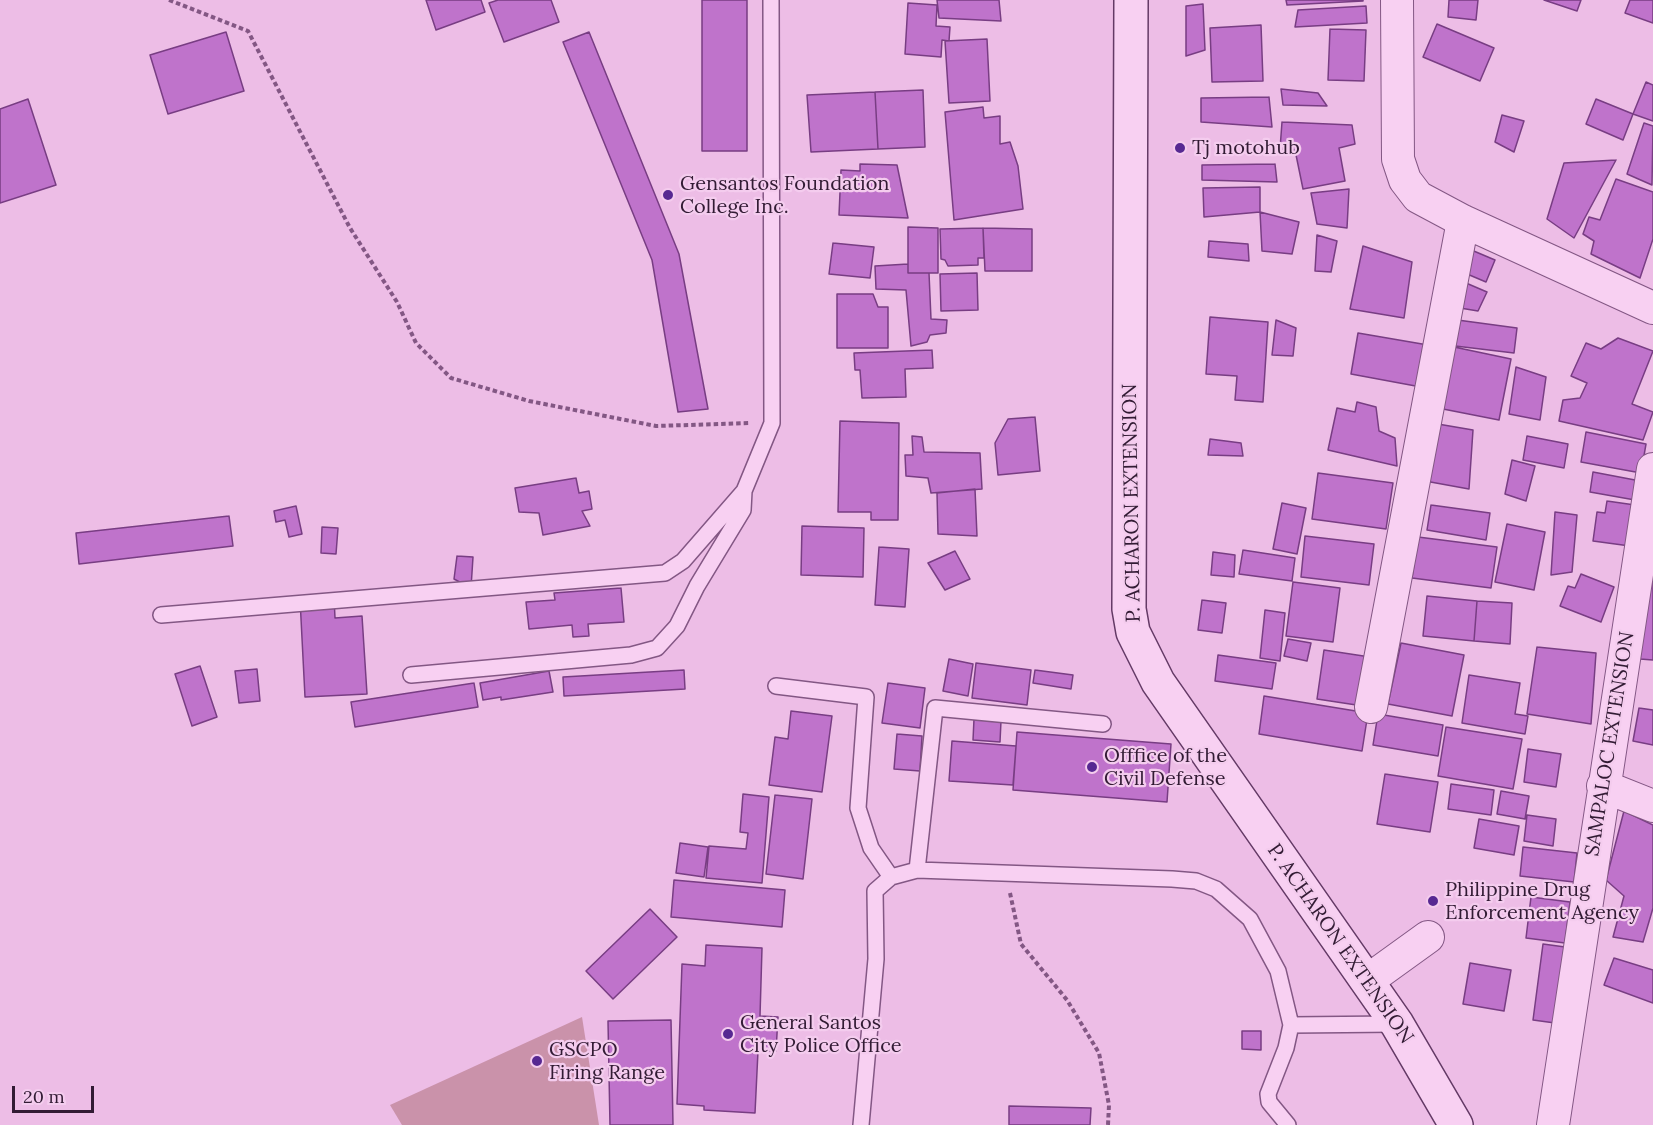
<!DOCTYPE html>
<style>
body{margin:0}
#map{position:relative;width:1653px;height:1125px;overflow:hidden;background:#edbde6;font-family:Lora,serif}
canvas{display:block}
.scale{position:absolute;left:12px;top:1086px;width:82px;height:27px;box-sizing:border-box;border:3px solid #321b34;border-top:0;padding-left:8px;font-size:18px;line-height:21px;white-space:nowrap;color:#321b34;-webkit-text-stroke:4px #f4ccee;paint-order:stroke}
</style>
<div id="map">
<canvas width="1653" height="1125"></canvas>
<div class="scale">20 m</div>
</div>
<script>
const g = document.querySelector('canvas').getContext('2d');
g.lineJoin = 'round';
function fill(path, color) { g.fillStyle = color; g.fill(path, 'evenodd'); }
const shape = rows => new Path2D(rows.map(r => 'M' + r).join(''));
function strokePath(path, color, width, dash) { g.strokeStyle = color; g.lineWidth = width; g.lineCap = dash ? 'butt' : 'round'; g.setLineDash(dash || []); g.stroke(path); }
function label(font, color, halo, rows, align = 'center') {
  g.font = font + ' Lora,serif'; g.lineWidth = 4.5; g.setLineDash([]); g.textBaseline = 'middle'; g.strokeStyle = halo; g.fillStyle = color; for (const [text, x, y, turn = 0] of rows) {
    g.save(); g.translate(x, y); g.rotate((+turn || 0) * Math.PI / 180); g.textAlign = isNaN(turn) ? turn : align; if (halo) g.strokeText(text, 0, 0); g.fillText(text, 0, 0); g.restore();
  }
}
fill(shape([
 [582,1017,599,1125,402,1125,390,1105]
]), '#ca92aa');
const building = shape([
 [426,0,481,0,485,12,436,30,426,0],
 [498,0,551,0,559,22,504,42,489,3,498,0],
 [702,0,747,0,747,151,702,151,702,0],
 [937,0,999,0,1001,21,939,18,937,0],
 [1286,0,1363,0,1363,1,1287,5,1286,0],
 [1449,0,1478,0,1476,20,1448,17,1449,0],
 [1544,0,1581,0,1577,11,1544,0],
 [1630,0,1653,0,1653,23,1625,13,1630,0],
 [908,3,937,5,936,26,950,27,949,41,942,40,941,57,905,54,908,3],
 [1203,4,1205,50,1186,56,1186,6,1203,4],
 [1366,6,1367,23,1295,27,1298,10,1366,6],
 [1437,24,1494,48,1480,81,1423,57,1437,24],
 [1261,25,1263,81,1212,82,1210,28,1261,25],
 [1330,29,1366,30,1364,81,1328,80,1330,29],
 [226,32,244,91,168,114,150,55,226,32],
 [589,32,679,254,708,409,678,412,652,260,563,42,589,32],
 [987,39,990,101,949,103,945,41,987,39],
 [1646,82,1653,85,1653,121,1633,114,1646,82],
 [1281,89,1318,93,1327,106,1283,105,1281,89],
 [923,90,925,147,878,149,875,92,923,90],
 [875,92,878,149,811,152,807,95,875,92],
 [1269,97,1272,127,1201,122,1201,98,1269,97],
 [28,99,56,185,0,203,0,109,28,99],
 [1596,99,1633,114,1623,140,1586,124,1596,99],
 [983,107,984,118,1000,116,1000,144,1010,142,1018,166,1023,209,954,220,945,112,983,107],
 [1502,115,1524,121,1514,152,1495,142,1502,115],
 [1282,122,1352,125,1355,144,1339,148,1345,181,1303,189,1295,150,1280,149,1282,122],
 [1644,123,1653,126,1652,185,1627,174,1644,123],
 [1616,160,1574,238,1547,219,1564,163,1616,160],
 [860,164,897,165,908,218,839,215,841,170,860,171,860,164],
 [1275,164,1277,182,1202,180,1202,165,1275,164],
 [1616,179,1653,192,1653,239,1640,278,1591,254,1594,241,1583,234,1589,217,1600,220,1616,179],
 [1260,187,1260,212,1204,217,1203,188,1260,187],
 [1349,189,1347,228,1317,224,1311,193,1349,189],
 [1260,212,1299,222,1292,254,1262,251,1260,212],
 [908,227,938,228,938,273,908,273,908,227],
 [983,228,984,258,978,258,978,265,948,266,945,260,941,259,940,229,983,228],
 [983,228,1032,229,1032,271,985,271,983,228],
 [1317,235,1337,241,1331,272,1315,271,1317,235],
 [1209,241,1248,244,1249,261,1208,257,1209,241],
 [833,243,874,247,870,278,829,274,833,243],
 [1363,246,1412,262,1404,318,1350,309,1363,246],
 [1469,249,1495,260,1486,282,1460,271,1469,249],
 [908,264,908,273,929,273,931,319,947,320,946,333,930,335,927,342,911,346,906,290,876,289,875,266,908,264],
 [977,273,978,310,941,311,940,274,977,273],
 [1459,280,1487,292,1478,311,1454,307,1459,280],
 [837,294,873,294,878,307,888,307,888,348,837,348,837,294],
 [1210,317,1268,322,1263,402,1235,400,1237,376,1206,374,1210,317],
 [1450,319,1517,328,1514,353,1447,345,1450,319],
 [1276,320,1296,328,1293,356,1272,355,1276,320],
 [1358,333,1428,345,1421,387,1351,374,1358,333],
 [1618,338,1653,351,1632,404,1653,412,1643,440,1559,421,1563,400,1580,398,1587,383,1571,376,1586,343,1601,349,1618,338],
 [1454,347,1511,359,1499,420,1443,409,1454,347],
 [932,350,933,368,905,369,906,397,862,398,860,370,855,370,854,353,932,350],
 [1516,367,1546,377,1540,420,1509,414,1516,367],
 [1357,402,1376,407,1379,431,1395,438,1397,466,1328,450,1337,408,1355,412,1357,402],
 [1035,417,1040,471,998,475,995,443,1008,419,1035,417],
 [840,421,899,423,898,520,871,520,871,512,838,512,840,421],
 [1432,423,1473,430,1469,489,1425,481,1432,423],
 [1586,432,1646,444,1641,473,1581,462,1586,432],
 [912,436,922,437,924,452,980,453,982,489,931,493,928,478,906,476,905,455,913,455,912,436],
 [1527,436,1568,444,1564,468,1523,460,1527,436],
 [1210,439,1241,443,1243,456,1208,455,1210,439],
 [1512,460,1535,466,1526,501,1505,494,1512,460],
 [1593,472,1635,480,1635,500,1590,492,1593,472],
 [1318,473,1393,483,1386,529,1312,519,1318,473],
 [576,478,579,493,589,491,592,509,582,511,590,526,543,535,539,513,519,512,515,488,576,478],
 [975,489,977,536,938,534,937,493,975,489],
 [1607,501,1635,505,1630,546,1593,541,1597,512,1605,513,1607,501],
 [1282,503,1306,508,1297,554,1273,549,1282,503],
 [1431,505,1490,513,1486,540,1427,530,1431,505],
 [296,506,302,534,289,537,285,520,276,522,274,511,296,506],
 [1555,512,1577,515,1572,572,1551,575,1555,512],
 [229,516,233,546,79,564,76,533,229,516],
 [1507,524,1545,532,1534,590,1495,582,1507,524],
 [802,526,864,528,863,577,801,575,802,526],
 [322,527,338,528,336,554,321,553,322,527],
 [1305,536,1374,544,1369,585,1301,577,1305,536],
 [1418,537,1497,547,1491,588,1412,578,1418,537],
 [879,547,909,549,905,607,875,605,879,547],
 [1243,550,1295,558,1292,581,1239,574,1243,550],
 [955,551,970,579,945,590,928,563,955,551],
 [1213,552,1235,555,1234,577,1211,575,1213,552],
 [457,556,473,557,471,588,454,579,457,556],
 [1646,573,1653,574,1653,660,1640,659,1646,573],
 [1581,574,1614,587,1601,622,1560,606,1568,586,1575,588,1581,574],
 [1293,582,1340,588,1333,642,1286,636,1293,582],
 [621,588,624,622,588,624,589,636,573,637,572,625,529,629,526,602,555,600,554,593,621,588],
 [1427,596,1477,601,1474,641,1423,636,1427,596],
 [334,597,335,618,362,616,367,694,305,697,300,599,334,597],
 [1202,600,1226,603,1222,633,1198,630,1202,600],
 [1477,601,1512,603,1510,644,1474,641,1477,601],
 [1265,610,1285,613,1280,661,1260,658,1265,610],
 [1288,639,1311,643,1307,661,1284,656,1288,639],
 [1401,643,1464,655,1452,716,1388,704,1401,643],
 [1537,647,1596,653,1591,724,1527,714,1537,647],
 [1324,650,1370,657,1363,706,1317,699,1324,650],
 [1218,655,1276,663,1272,689,1215,681,1218,655],
 [949,659,973,664,968,696,943,691,949,659],
 [976,663,1031,670,1027,705,972,698,976,663],
 [200,666,217,717,192,726,175,674,200,666],
 [257,669,260,701,239,703,235,671,257,669],
 [684,670,685,689,564,696,563,677,684,670],
 [1035,670,1073,675,1071,689,1033,683,1035,670],
 [549,671,553,692,501,700,501,697,483,700,480,683,549,671],
 [1469,675,1520,683,1515,714,1528,716,1525,734,1462,723,1469,675],
 [474,683,478,707,355,727,351,702,474,683],
 [888,683,925,688,920,728,882,723,888,683],
 [1264,696,1368,713,1362,751,1259,734,1264,696],
 [1639,708,1653,710,1653,745,1633,741,1639,708],
 [791,711,832,716,822,792,769,785,775,737,788,739,791,711],
 [1378,714,1443,725,1438,756,1373,745,1378,714],
 [974,719,1001,721,1000,742,973,740,974,719],
 [1446,727,1522,739,1513,789,1438,776,1446,727],
 [1017,732,1171,744,1167,802,1013,790,1017,732],
 [897,734,922,736,920,771,894,769,897,734],
 [952,741,1016,746,1013,785,949,781,952,741],
 [1528,749,1561,754,1556,787,1524,782,1528,749],
 [1385,774,1438,782,1430,832,1377,824,1385,774],
 [1451,784,1494,790,1491,815,1448,809,1451,784],
 [1501,791,1529,796,1525,819,1497,814,1501,791],
 [743,794,769,797,762,883,706,878,709,846,746,849,748,833,740,832,743,794],
 [775,795,812,799,803,879,766,874,775,795],
 [1624,811,1653,825,1653,908,1643,942,1613,937,1624,896,1606,880,1624,811],
 [1527,815,1556,819,1553,846,1524,841,1527,815],
 [1479,819,1519,826,1514,855,1474,848,1479,819],
 [680,843,708,847,704,877,676,873,680,843],
 [1523,847,1577,853,1574,882,1520,876,1523,847],
 [674,880,785,890,782,927,671,917,674,880],
 [1531,897,1570,902,1565,943,1526,938,1531,897],
 [650,909,677,937,613,999,586,971,650,909],
 [1543,944,1565,947,1555,1023,1533,1020,1543,944],
 [706,945,762,948,760,1016,778,1017,776,1051,758,1051,755,1113,704,1110,704,1106,677,1104,682,964,705,966,706,945],
 [1614,958,1653,970,1653,1003,1604,985,1614,958],
 [1470,963,1511,970,1504,1011,1463,1004,1470,963],
 [671,1020,673,1125,610,1125,608,1021,671,1020],
 [1242,1031,1261,1031,1261,1050,1242,1049,1242,1031],
 [1009,1106,1091,1108,1090,1125,1009,1125,1009,1106]
]);
fill(building, '#bf73cb');
strokePath(building, '#783d83', 1.5);
const service = shape([
 [161,615,665,573,683,561,744,491,772,423,771,0],
 [411,675,631,655,657,648,677,626,697,586,743,510,744,491],
 [776,686,866,697,858,808,871,848,891,877],
 [917,870,935,708,1103,724],
 [1291,1025,1397,1024],
 [861,1125,876,959,875,891,891,877,917,870,1172,879,1196,881,1216,889,1250,919,1278,971,1291,1025,1286,1048,1268,1094,1269,1102,1288,1125]
]);
const minor = shape([
 [1397,0,1398,159,1405,180,1418,197,1463,221,1653,308],
 [1371,707,1463,221],
 [1603,786,1653,806],
 [1367,981,1428,937],
 [1553,1125,1653,469]
]);
const secondary = shape([
 [1131,0,1129,609,1133,632,1158,682,1397,1024,1456,1125]
]);
strokePath(service, '#835784', 18);
strokePath(minor, '#835784', 34);
strokePath(secondary, '#643a66', 36);
strokePath(shape([
 [169,0,248,31,350,228,397,302,416,343,451,378,529,401,656,426,751,423],
 [1010,893,1021,944,1067,1000,1099,1053,1109,1105,1108,1125]
]), '#835784', 4, [4.5, 3]);
strokePath(service, '#f8d0f2', 15);
strokePath(minor, '#f8d0f2', 32);
strokePath(secondary, '#f8d0f2', 33);
for (const [x, y, r, color] of [
 [1180,148,6,"#572892"],
 [668,195,6,"#572892"],
 [1092,767,6,"#572892"],
 [1433,901,6,"#572892"],
 [728,1034,6,"#572892"],
 [537,1061,6,"#572892"]
]) { const dot = new Path2D(); dot.arc(x, y, r, 0, 2 * Math.PI); g.fillStyle = color; g.fill(dot); strokePath(dot, '#f4ccee', 2); }
label('20px', '#321b34', '#f4ccee', [
 ["Tj motohub",1192,148],
 ["Gensantos Foundation",680,184],
 ["College Inc.",680,207],
 ["Offfice of the",1104,756],
 ["Civil Defense",1104,779],
 ["Philippine Drug",1445,890],
 ["Enforcement Agency",1445,913],
 ["General Santos",740,1023],
 ["City Police Office",740,1046],
 ["GSCPO",549,1050],
 ["Firing Range",549,1073]
], 'left');
label('20px', '#321b34', '#f4ccee', [
 ["P. ACHARON EXTENSION",1132,503,-91],
 ["SAMPALOC EXTENSION",1610,744,-81],
 ["P. ACHARON EXTENSION",1340,944,55]
]);
</script>
